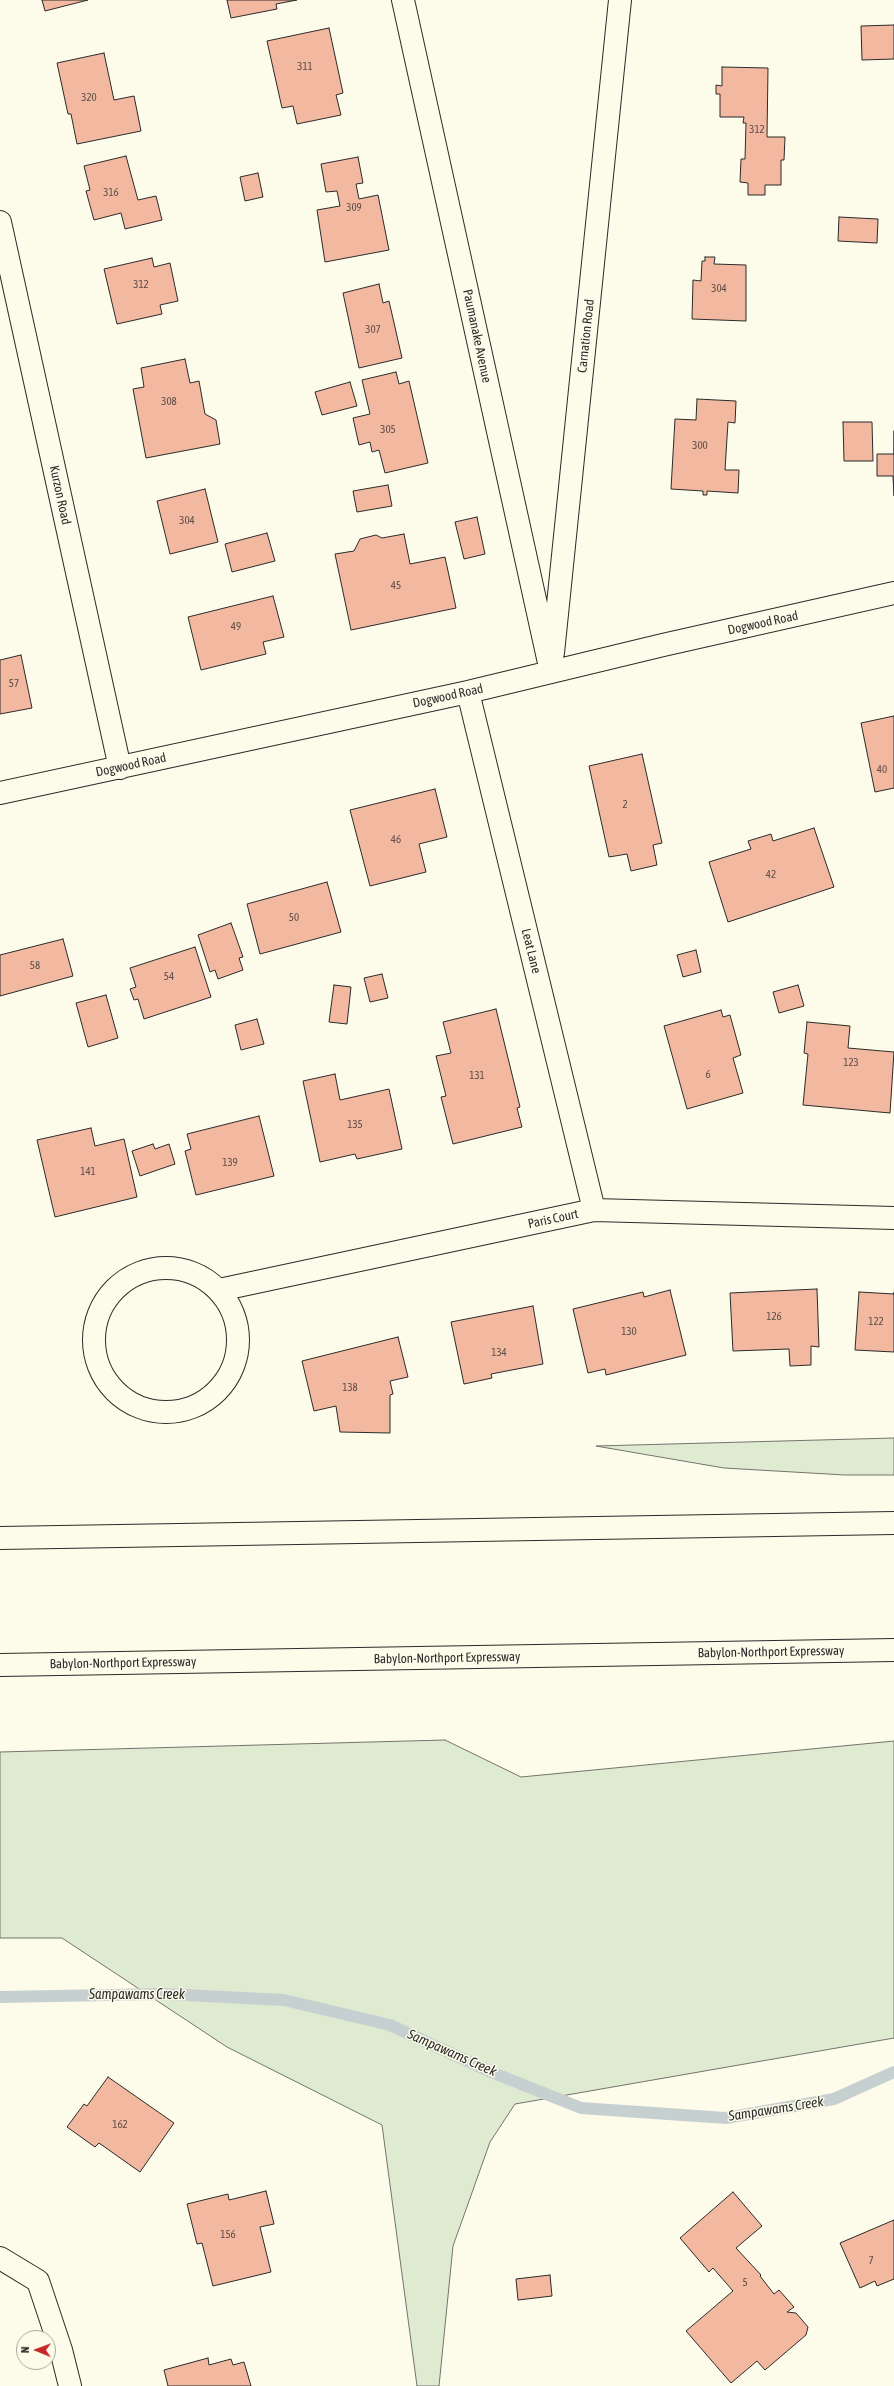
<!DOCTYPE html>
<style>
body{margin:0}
#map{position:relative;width:894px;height:2386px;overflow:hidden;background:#fdfbea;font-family:"Asap Condensed",sans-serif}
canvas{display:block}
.north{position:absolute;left:16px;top:2330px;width:40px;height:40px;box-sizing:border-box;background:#fdfbea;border:1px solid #a9a89e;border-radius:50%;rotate:271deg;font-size:11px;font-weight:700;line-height:16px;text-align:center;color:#2b2b2b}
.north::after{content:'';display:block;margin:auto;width:14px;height:18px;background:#c62828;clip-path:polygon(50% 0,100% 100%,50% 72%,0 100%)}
</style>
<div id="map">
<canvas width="894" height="2386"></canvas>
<div class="north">N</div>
</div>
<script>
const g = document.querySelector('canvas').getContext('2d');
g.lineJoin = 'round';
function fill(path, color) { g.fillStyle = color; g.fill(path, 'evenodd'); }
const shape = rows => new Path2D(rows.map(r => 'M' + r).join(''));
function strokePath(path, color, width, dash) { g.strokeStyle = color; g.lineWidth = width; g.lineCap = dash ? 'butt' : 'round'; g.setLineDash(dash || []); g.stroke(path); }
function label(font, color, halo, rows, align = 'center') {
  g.font = font + ' "Asap Condensed",sans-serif'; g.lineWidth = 3; g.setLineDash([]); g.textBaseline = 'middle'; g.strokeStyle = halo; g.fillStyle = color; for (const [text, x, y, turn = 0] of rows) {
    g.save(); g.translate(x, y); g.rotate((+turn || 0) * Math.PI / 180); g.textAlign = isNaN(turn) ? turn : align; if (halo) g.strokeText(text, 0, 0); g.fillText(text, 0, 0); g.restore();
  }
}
const green = shape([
 [894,1438,894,1475,845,1475,724,1468,596,1446,894,1438],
 [445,1740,521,1777,894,1741,894,2038,515,2104,490,2142,453,2246,439,2386,417,2386,382,2125,227,2047,62,1938,0,1938,0,1752,445,1740]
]);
fill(green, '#deebd1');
strokePath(green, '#74746e', 1);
strokePath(shape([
 [0,1997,164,1994,284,2000,390,2025,491,2072,581,2108,726,2118,834,2099,894,2072]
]), '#c7d0d0', 12);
const building = shape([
 [42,0,88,0,45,11,42,0],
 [227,0,297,0,276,4,277,9,231,18,227,0],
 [894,25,894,59,862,60,861,26,894,25],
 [329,28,343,93,336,95,341,115,297,124,293,106,282,108,267,41,329,28],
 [104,53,114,100,134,96,141,131,77,144,71,114,68,114,57,63,104,53],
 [722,67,768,68,767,137,785,137,784,160,781,160,781,185,765,185,765,195,748,195,748,183,740,182,741,159,745,159,746,123,743,123,744,117,720,117,720,94,716,94,716,85,722,86,722,67],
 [126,156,138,200,156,196,162,220,125,229,121,213,94,220,86,191,90,190,84,166,126,156],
 [358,157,363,183,356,184,359,199,378,195,389,250,325,262,317,210,340,206,337,191,326,192,321,164,358,157],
 [258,173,263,197,245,201,240,177,258,173],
 [839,217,878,219,877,243,838,241,839,217],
 [705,257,715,257,714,264,746,265,746,321,692,319,693,280,701,281,702,261,705,261,705,257],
 [152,258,154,267,170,263,178,301,160,305,162,314,117,324,104,269,152,258],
 [379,284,383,303,389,301,402,358,359,368,343,293,379,284],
 [185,359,190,383,199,381,205,414,216,420,220,444,146,458,133,389,144,387,141,368,185,359],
 [396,372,399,384,409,381,428,463,385,473,379,450,372,452,370,442,359,445,353,418,370,414,362,380,396,372],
 [350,382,357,406,322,415,315,392,350,382],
 [697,399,736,401,735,423,728,422,725,470,739,470,738,493,707,491,707,495,703,495,703,491,671,489,675,419,696,420,697,399],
 [843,422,872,422,873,461,844,461,843,422],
 [894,431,894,496,893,476,877,476,877,454,894,454,894,431],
 [388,485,392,506,357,512,353,491,388,485],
 [205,489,218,542,170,554,157,501,205,489],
 [477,517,485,554,464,559,455,522,477,517],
 [267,533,275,561,232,572,225,544,267,533],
 [404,534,410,564,445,557,456,608,351,630,335,554,354,551,360,539,376,535,382,538,404,534],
 [273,596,284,637,263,642,266,654,201,670,188,617,273,596],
 [21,655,32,708,0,714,0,660,21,655],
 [894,716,894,788,875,792,861,723,894,716],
 [642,754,662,843,653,845,657,865,631,871,627,854,609,857,589,766,642,754],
 [435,789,447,837,419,844,426,872,370,886,350,810,435,789],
 [814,828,834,887,728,922,709,862,751,849,748,841,771,834,773,841,814,828],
 [327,882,341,932,260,954,247,904,327,882],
 [231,923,243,957,239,958,243,970,218,979,215,970,210,972,198,935,231,923],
 [63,939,73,976,0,996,0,955,63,939],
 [195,947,211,997,144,1019,138,999,134,1000,130,989,136,987,130,968,195,947],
 [696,950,701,972,683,977,677,955,696,950],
 [382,974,388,998,370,1002,364,978,382,974],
 [334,985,351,987,347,1024,329,1022,334,985],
 [798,985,804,1006,779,1013,773,992,798,985],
 [106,995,118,1038,88,1047,76,1003,106,995],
 [496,1009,520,1107,517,1108,522,1127,453,1144,441,1097,446,1096,436,1056,451,1053,443,1022,496,1009],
 [721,1010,723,1017,730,1015,741,1055,733,1058,743,1093,687,1109,664,1026,721,1010],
 [257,1019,264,1044,241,1050,235,1025,257,1019],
 [807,1022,850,1026,848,1048,894,1052,890,1113,803,1105,808,1054,804,1053,807,1022],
 [335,1074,340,1100,389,1089,402,1149,357,1159,355,1154,320,1162,303,1081,335,1074],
 [259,1116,274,1176,196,1195,185,1151,191,1149,187,1134,259,1116],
 [91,1128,95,1146,124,1139,137,1197,55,1217,37,1140,91,1128],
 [153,1144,155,1149,169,1144,175,1164,140,1176,132,1151,153,1144],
 [817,1289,819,1347,811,1346,811,1365,790,1366,789,1349,733,1351,730,1293,817,1289],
 [670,1290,686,1355,606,1375,605,1369,588,1373,573,1309,643,1292,644,1297,670,1290],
 [859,1292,894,1294,894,1292,894,1352,855,1350,859,1292],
 [533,1306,543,1364,491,1374,492,1378,464,1384,451,1322,533,1306],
 [398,1337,408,1377,390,1381,393,1394,390,1395,390,1433,340,1432,336,1406,314,1411,302,1361,398,1337],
 [108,2077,174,2123,140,2172,99,2143,95,2147,67,2127,84,2104,87,2106,108,2077],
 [266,2191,274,2224,260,2227,271,2272,213,2286,202,2243,197,2244,187,2204,228,2194,229,2200,266,2191],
 [733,2192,762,2226,736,2248,761,2275,760,2276,774,2294,779,2290,794,2307,787,2312,796,2313,808,2327,806,2335,765,2370,757,2361,731,2383,686,2331,733,2291,713,2268,709,2272,680,2238,733,2192],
 [894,2220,894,2279,877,2286,875,2281,860,2288,840,2243,894,2220],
 [550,2275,552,2296,518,2300,516,2279,550,2275],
 [208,2358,209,2365,231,2359,233,2365,244,2362,251,2386,168,2386,164,2370,208,2358]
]);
fill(building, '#f2b8a0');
strokePath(building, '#2b2b2b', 1);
const minor = shape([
 [403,0,551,672],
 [0,222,120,768],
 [553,653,620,0],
 [468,692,594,1210],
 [0,793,468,692,663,645,894,593],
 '94 1340a72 72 0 1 1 144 0a72 72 0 1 1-144 0Z',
 [219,1290,594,1210,894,1218],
 [0,2258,38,2281,61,2350,70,2386]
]);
const primary = shape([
 [0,1538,894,1523],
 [0,1665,894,1650]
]);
strokePath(minor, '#2b2b2b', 24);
strokePath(primary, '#2b2b2b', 24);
strokePath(minor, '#fdfbea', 22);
strokePath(primary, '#fdfbea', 22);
label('11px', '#5d4e48', null, [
 ["311",305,67],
 ["320",89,98],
 ["312",757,130],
 ["316",111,193],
 ["309",354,208],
 ["312",141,285],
 ["304",719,289],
 ["307",373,330],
 ["308",169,402],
 ["305",388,430],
 ["300",700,446],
 ["304",187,521],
 ["45",396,586],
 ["49",236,627],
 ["57",14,684],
 ["40",882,770],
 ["2",625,805],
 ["46",396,840],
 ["42",771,875],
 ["50",294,918],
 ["58",35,966],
 ["54",169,977],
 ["123",851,1063],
 ["6",708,1075],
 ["131",477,1076],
 ["135",355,1125],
 ["139",230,1163],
 ["141",88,1172],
 ["126",774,1317],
 ["122",876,1322],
 ["130",629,1332],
 ["134",499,1353],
 ["138",350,1388],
 ["162",120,2125],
 ["156",228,2235],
 ["7",871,2261],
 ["5",745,2283]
]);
label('13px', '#2b2b2b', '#fdfbea', [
 ["Paumanake Avenue",477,336,78],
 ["Carnation Road",586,336,-84],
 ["Kurzon Road",60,495,78],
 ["Dogwood Road",763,623,-12],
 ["Dogwood Road",448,696,-12],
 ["Dogwood Road",131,765,-12],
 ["Leat Lane",531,951,76],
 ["Paris Court",553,1219,-12],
 ["Babylon-Northport Expressway",771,1652,-1],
 ["Babylon-Northport Expressway",447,1658,-1],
 ["Babylon-Northport Expressway",123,1663,-1]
]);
label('italic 14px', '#2b2b2b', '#fdfbea', [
 ["Sampawams Creek",137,1995],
 ["Sampawams Creek",452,2053,24],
 ["Sampawams Creek",776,2109,-9]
]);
</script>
